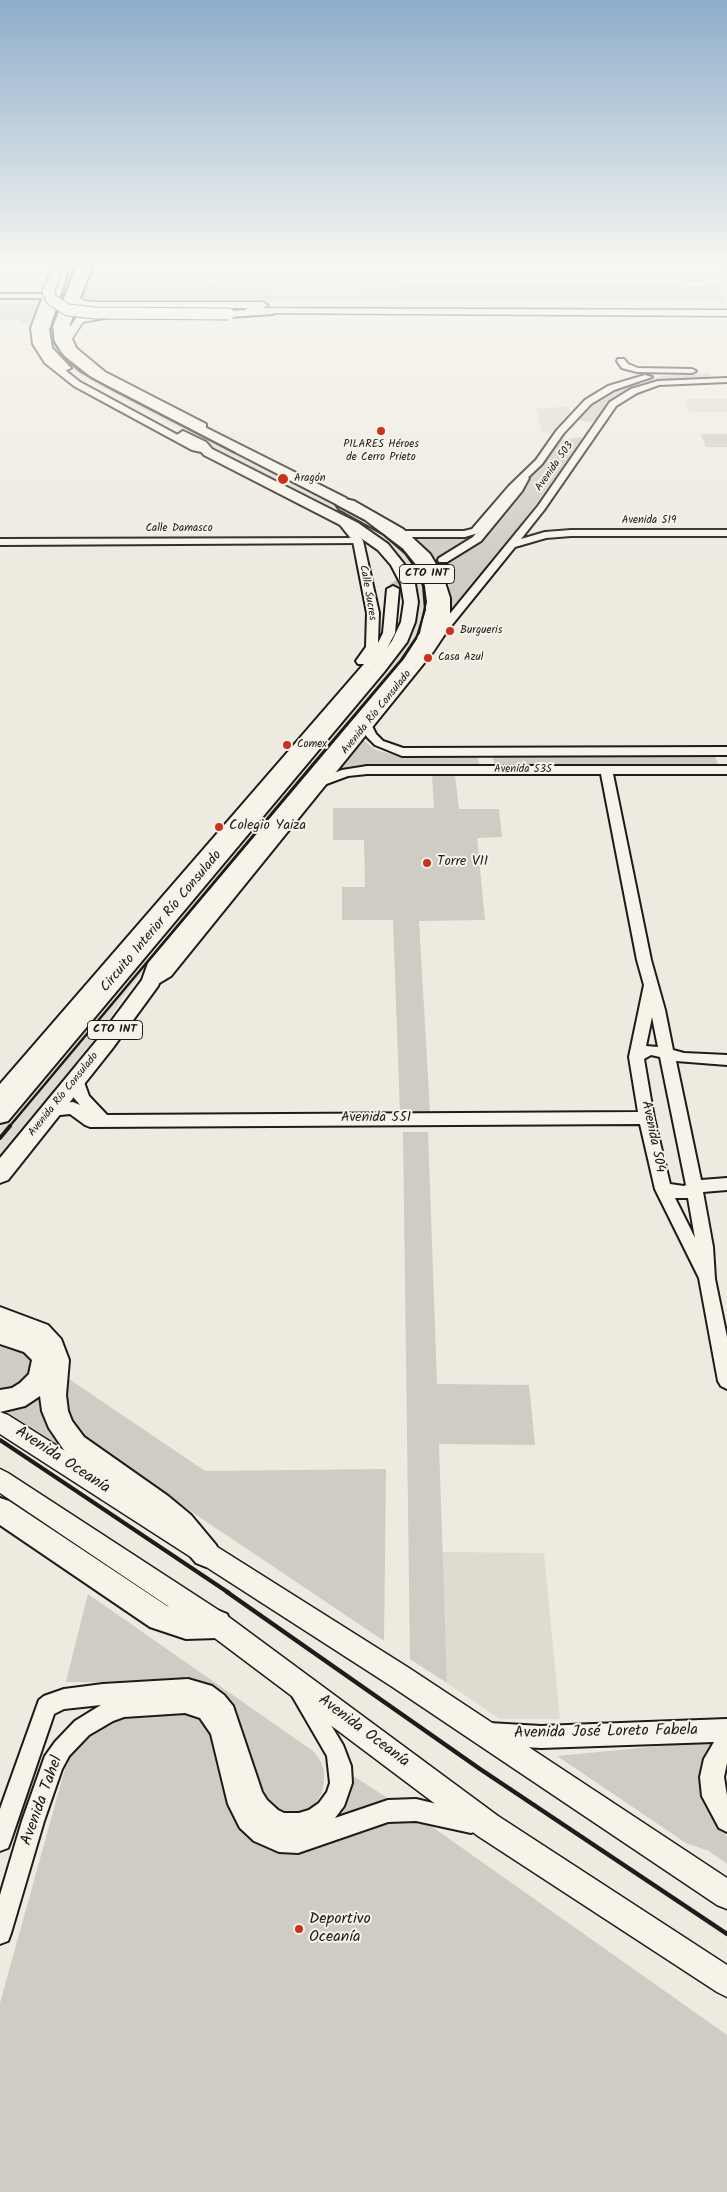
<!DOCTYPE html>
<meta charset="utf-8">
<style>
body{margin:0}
canvas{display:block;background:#eeeae0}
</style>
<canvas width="727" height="2192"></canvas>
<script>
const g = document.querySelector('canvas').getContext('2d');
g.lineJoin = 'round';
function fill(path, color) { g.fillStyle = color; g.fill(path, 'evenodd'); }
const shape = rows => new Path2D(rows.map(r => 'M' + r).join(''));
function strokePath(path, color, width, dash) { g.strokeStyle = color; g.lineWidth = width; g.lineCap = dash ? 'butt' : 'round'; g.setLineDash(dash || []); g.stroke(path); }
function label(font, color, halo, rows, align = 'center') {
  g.font = font + ' Kalam,sans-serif'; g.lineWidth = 4; g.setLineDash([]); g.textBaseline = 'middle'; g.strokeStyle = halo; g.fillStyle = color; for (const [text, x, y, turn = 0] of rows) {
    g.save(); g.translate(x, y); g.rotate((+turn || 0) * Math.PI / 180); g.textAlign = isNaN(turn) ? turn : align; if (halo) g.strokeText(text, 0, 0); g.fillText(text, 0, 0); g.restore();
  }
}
fill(shape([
 [237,286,273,286,272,296,219,296,220,288],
 [360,286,397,286,400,295,360,295],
 [83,287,121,287,119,296,83,296,80,295],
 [52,313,58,313,54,325,104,384,368,521,402,546,422,572,428,606,421,634,408,655,143,972,123,997,95,1042,0,1156,0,1127,394,658,411,578,336,513,79,375,60,359,52,348,47,332],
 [684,399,727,399,727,412,689,412],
 [569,407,570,412,550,434,542,432,536,408],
 [442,1552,544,1553,560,1719,500,1719,447,1683]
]), '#dedbd1');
fill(shape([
 [681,273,707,274,710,281,685,282,683,280],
 [717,285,724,301,79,302,80,295,118,296,121,287,220,286,219,296,400,295,397,286],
 [0,304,39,304,30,323,18,323,19,320,0,320],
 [708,373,711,377,653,383,647,381,647,379,663,376],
 [634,383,640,386,610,401,594,421,589,422,576,419,588,405,605,392],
 [701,434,727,434,727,447,706,447],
 [583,437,522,524,450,612,449,586,440,566,467,551,479,540,559,440],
 [415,537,471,537,458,549,436,560],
 [363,740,376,750,399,756,475,756,478,757,479,765,359,767,335,772],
 [714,755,718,764,710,767,496,767,492,757],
 [432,775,455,775,459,809,499,809,502,837,477,838,485,920,419,921,430,1112,400,1112,393,920,342,920,342,887,365,887,364,840,333,840,333,808,434,808],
 [403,1132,428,1132,437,1384,529,1385,535,1445,439,1444,447,1683,410,1659],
 [0,1342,22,1349,31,1356,33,1364,31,1375,23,1386,0,1396],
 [63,1375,205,1471,386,1469,384,1641,79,1436,66,1416],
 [39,1390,44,1415,53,1436,72,1455,4,1410],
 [88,1594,313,1751,320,1760,324,1770,324,1782,322,1793,316,1803,307,1810,297,1815,286,1815,266,1807,200,1683,66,1682],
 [185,1711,198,1717,209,1728,256,1839,293,1855,381,1820,408,1821,431,1826,727,2035,727,2192,0,2192,0,2003,68,1758,78,1742,97,1726,121,1717],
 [712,1741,705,1757,713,1814,727,1837,727,1864,709,1851,686,1843,557,1756],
 [344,1770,397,1804,317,1829]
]), '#cfccc3');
strokePath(shape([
 [393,589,408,578,443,560]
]), '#c4c1b9', 11, [11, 5.5]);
const tertiary = shape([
 [0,294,47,294,51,296,47,298,0,298,0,294],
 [618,359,624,359,628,364,638,368,692,369,696,371,692,373,637,372,622,368,617,361,618,359],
 [645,375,652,377,614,390,591,404,563,434,542,464,515,490,478,533,465,537,404,537,399,534,404,531,464,531,472,529,509,486,536,460,557,430,585,400,608,386,645,375],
 [727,378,727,382,659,385,637,393,616,406,544,510,521,539,545,532,571,530,727,530,727,536,571,536,546,538,515,547,443,636,435,636,434,634,435,632,538,506,610,402,631,389,658,381,727,378],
 [358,538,363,541,361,543,0,545,0,539,358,538],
 [367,723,371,724,376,734,383,741,403,748,727,747,727,755,402,756,375,745,367,737,361,726,367,723],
 [367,766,727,766,727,774,613,774,651,960,665,1010,673,1050,684,1053,727,1055,727,1065,676,1061,701,1180,727,1178,727,1190,703,1192,713,1247,715,1279,727,1337,727,1389,721,1386,718,1381,699,1278,655,1189,640,1124,90,1127,85,1125,70,1114,51,1116,46,1114,43,1110,46,1106,51,1104,73,1102,80,1105,74,1098,69,1078,71,1074,76,1073,81,1074,89,1096,107,1115,638,1112,629,1057,644,985,637,960,601,774,367,774,348,776,321,786,315,782,317,779,342,770,367,766],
 [652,1017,658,1047,646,1046,652,1017],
 [651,1055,660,1057,686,1185,684,1186,670,1184,654,1118,644,1059,651,1055],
 [675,1198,688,1198,695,1238,675,1198],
 [188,1679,212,1686,224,1695,233,1706,262,1792,267,1800,278,1810,284,1813,299,1813,309,1810,319,1803,327,1792,330,1783,327,1756,291,1694,294,1687,301,1684,308,1687,343,1745,351,1766,352,1783,344,1806,335,1818,388,1800,416,1799,479,1814,482,1822,479,1830,471,1833,416,1821,388,1822,298,1853,279,1852,254,1841,240,1828,228,1804,211,1734,200,1718,185,1713,124,1717,113,1721,89,1735,69,1756,62,1769,44,1821,11,1933,8,1941,0,1944,0,1895,22,1821,45,1756,55,1742,75,1721,101,1705,64,1709,54,1714,11,1840,8,1848,0,1851,0,1809,39,1700,44,1696,64,1689,103,1684,188,1679]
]);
const secondary = shape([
 [85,265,93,265,70,324,70,334,76,348,105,372,206,424,206,428,200,428,99,376,75,358,69,351,62,334,62,324,85,265],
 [53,281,60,283,51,296,39,328,41,344,51,359,80,382,198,446,211,450,211,454,192,450,74,386,45,363,33,344,31,328,43,296,49,284,53,281],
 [524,475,529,478,522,491,481,541,447,562,439,562,438,560,439,558,473,537,513,490,520,476,524,475],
 [341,498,354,501,403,529,430,554,443,576,450,598,450,616,445,634,433,652,171,976,156,985,146,985,143,981,146,977,161,968,424,648,433,634,438,616,438,598,433,576,422,558,395,533,347,505,337,503,337,499,341,498],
 [342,518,346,519,356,529,363,541,379,613,378,643,383,633,387,589,393,586,399,589,395,633,383,656,6,1099,0,1101,0,1084,364,664,358,664,356,661,366,647,367,613,353,541,337,521,342,518],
 [727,1719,727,1763,724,1777,727,1796,727,1832,719,1828,702,1796,700,1777,704,1759,714,1742,541,1748,489,1745,481,1742,478,1734,481,1726,489,1723,541,1726,727,1719]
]);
const primary = shape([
 [75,295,85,301,95,302,263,302,268,305,263,308,95,308,80,306,70,298,75,295],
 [249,308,727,310,727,316,246,313,246,309,249,308],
 [111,312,114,313,114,317,83,322,70,342,64,342,62,340,76,318,111,312]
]);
const trunk = shape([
 [0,1412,8,1415,409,1668,727,1878,727,1909,717,1905,391,1686,0,1434,0,1412],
 [0,1469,8,1473,226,1615,498,1816,727,1965,727,1997,717,1992,478,1836,208,1633,0,1493,0,1469]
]);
const motorway = shape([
 [60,265,70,265,49,330,52,348,71,368,65,371,61,370,41,349,37,330,60,265],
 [77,265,87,265,63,327,67,343,74,354,89,367,121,385,346,498,349,503,394,528,416,547,432,570,438,586,440,610,433,639,415,665,164,970,158,986,112,1049,8,1180,0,1183,0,1158,98,1039,142,980,148,963,404,659,417,639,426,610,424,586,418,570,406,553,384,534,339,509,336,504,113,389,81,371,66,358,55,343,53,327,77,265],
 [269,309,274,312,273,314,229,317,224,314,229,311,269,309],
 [183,431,206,442,212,449,358,523,388,544,404,564,415,584,418,602,415,622,407,642,384,672,8,1121,0,1123,0,1101,374,666,392,641,401,622,404,602,401,584,391,565,378,550,348,529,204,455,198,448,179,438,177,435,183,431],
 [0,1307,48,1325,61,1339,69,1360,66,1395,68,1411,72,1421,84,1437,168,1496,191,1515,216,1545,220,1554,216,1563,206,1567,196,1563,171,1533,150,1514,66,1453,49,1428,42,1411,40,1396,25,1406,0,1412,0,1390,12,1388,20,1383,29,1374,32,1360,24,1352,0,1344,0,1307],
 [0,1498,9,1501,167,1606,186,1611,217,1610,227,1614,231,1624,227,1634,217,1638,186,1639,150,1627,0,1525,0,1498]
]);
strokePath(tertiary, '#1c1c1c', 4);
strokePath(secondary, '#1c1c1c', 4);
strokePath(primary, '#1c1c1c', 3);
strokePath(trunk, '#1c1c1c', 3);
strokePath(motorway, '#1c1c1c', 4);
fill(tertiary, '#f7f3e8');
fill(secondary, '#f7f3e8');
fill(primary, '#f7f3e8');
fill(trunk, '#f7f3e8');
fill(motorway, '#f7f3e8');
strokePath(shape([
 [76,265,52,323,53,340,62,355,91,378,235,453],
 [312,765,400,661,419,633,426,602,424,586,415,565,402,549,365,521,335,505]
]), '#1c1c1c', 2);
strokePath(shape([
 [9,1127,313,764]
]), '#1c1c1c', 2.5);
strokePath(shape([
 [0,1138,10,1126],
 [0,1440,229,1593]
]), '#1c1c1c', 4);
strokePath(shape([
 [227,1592,480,1769,727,1934]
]), '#1c1c1c', 4.5);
const motorwayBridge = shape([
 [59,265,48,292,52,300,68,310,95,313,229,314]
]);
strokePath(motorwayBridge, '#1c1c1c', 13, []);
strokePath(motorwayBridge, '#f7f3e8', 11);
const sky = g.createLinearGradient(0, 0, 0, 572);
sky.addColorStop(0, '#8dadca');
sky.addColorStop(0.46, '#f7f6f1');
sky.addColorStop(1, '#f7f6f100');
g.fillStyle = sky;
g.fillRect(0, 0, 727, 572);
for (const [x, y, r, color] of [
 [381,431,5,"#c8321e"],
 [283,479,6,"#c8321e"],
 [450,631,5,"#c8321e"],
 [428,658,5,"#c8321e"],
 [287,745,5,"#c8321e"],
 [219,827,5,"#c8321e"],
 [427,863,5,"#c8321e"],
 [299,1929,5,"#c8321e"]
]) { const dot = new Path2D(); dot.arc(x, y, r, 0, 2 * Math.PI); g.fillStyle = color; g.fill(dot); strokePath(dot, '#f7f3e8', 2); }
label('11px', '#1c1c1c', '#f7f3e8', [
 ["PILARES Héroes",381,445,"center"],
 ["de Cerro Prieto",381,458,"center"],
 ["Aragón",294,479],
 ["Burgueris",460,631],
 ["Casa Azul",438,658],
 ["Comex",297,745]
], 'left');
label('11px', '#1c1c1c', '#f7f3e8', [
 ["Avenida 503",555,467,-55],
 ["Avenida 519",649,521],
 ["Calle Damasco",179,529],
 ["Calle Sucres",367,593,80],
 ["Avenida Río Consulado",377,713,-51],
 ["Avenida 535",523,770],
 ["Avenida Río Consulado",64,1095,-51]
]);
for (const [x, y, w] of [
 [427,574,55],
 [115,1030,55]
]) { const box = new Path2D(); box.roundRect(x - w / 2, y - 9.5, w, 19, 4); g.fillStyle = '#f7f3e8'; g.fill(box); strokePath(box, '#1c1c1c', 1); }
label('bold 12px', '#1c1c1c', null, [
 ["CTO INT",427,574],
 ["CTO INT",115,1030]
]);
label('14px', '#1c1c1c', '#f7f3e8', [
 ["Colegio Yaiza",229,827],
 ["Torre VII",437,863]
], 'left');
label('14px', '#1c1c1c', '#f7f3e8', [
 ["Circuito Interior Río Consulado",162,922,-50],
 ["Avenida 551",376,1119],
 ["Avenida 504",652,1137,78]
]);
label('16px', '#1c1c1c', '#f7f3e8', [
 ["Avenida Oceanía",62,1461,33],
 ["Avenida Oceanía",363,1732,37],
 ["Avenida José Loreto Fabela",606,1733,-1],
 ["Avenida Tahel",43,1801,-70]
]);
label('16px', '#1c1c1c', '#f7f3e8', [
 ["Deportivo",309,1920],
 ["Oceanía",309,1938]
], 'left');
</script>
